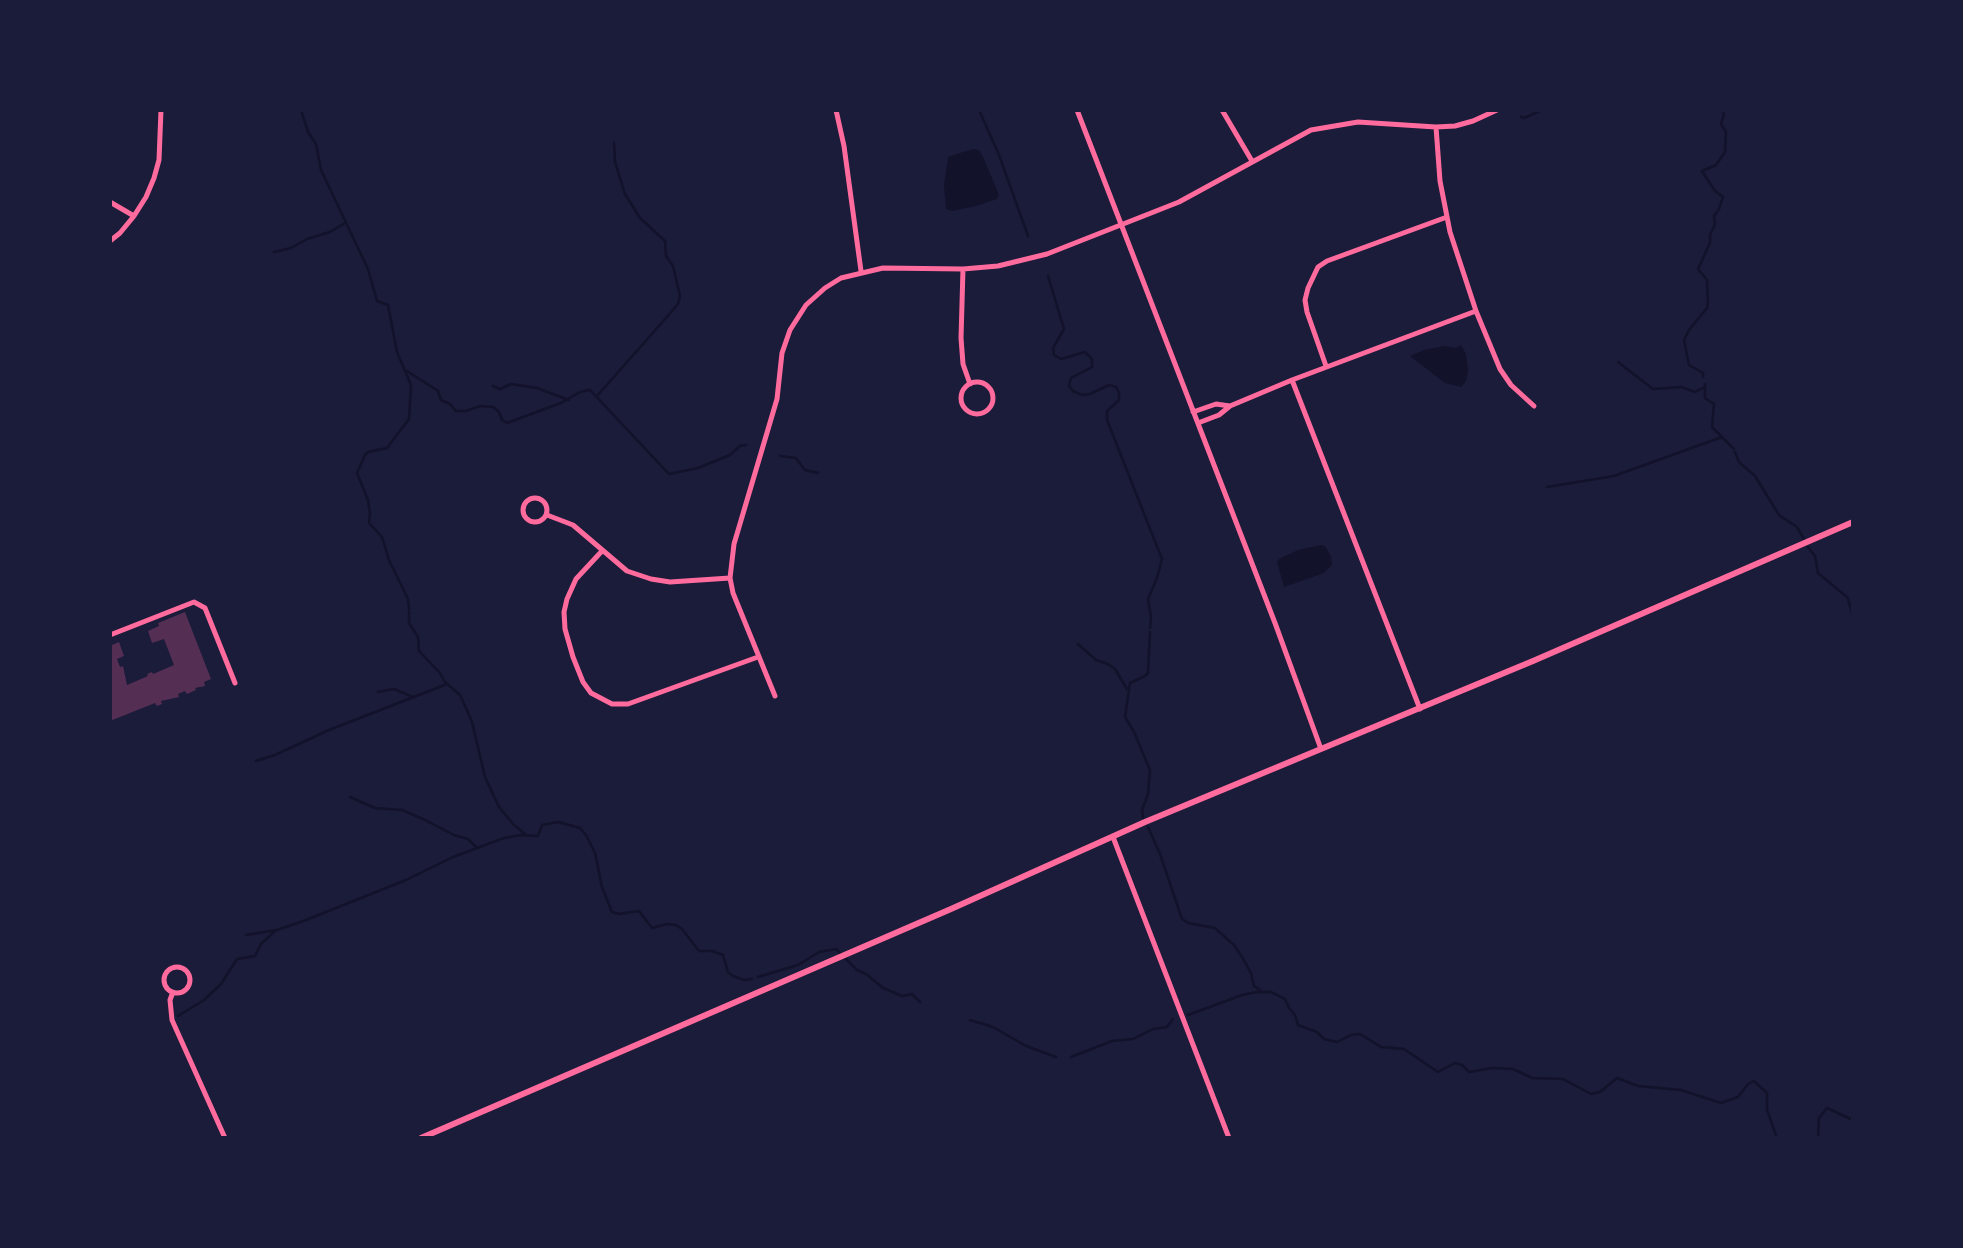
<!DOCTYPE html>
<style>
body{margin:0}
#map{position:relative;width:1963px;height:1248px;overflow:hidden;background:#1b1b3a;font-family:Jost,sans-serif}
canvas{display:block}
.frame{position:absolute;inset:0;border:112px solid #1b1b3a;pointer-events:none}
</style>
<div id="map">
<canvas width="1963" height="1248"></canvas>
<div class="frame"></div>
</div>
<script>
const g = document.querySelector('canvas').getContext('2d');
g.lineJoin = 'round';
function fill(path, color) { g.fillStyle = color; g.fill(path, 'evenodd'); }
const shape = rows => new Path2D(rows.map(r => 'M' + r).join(''));
function strokePath(path, color, width, dash) { g.strokeStyle = color; g.lineWidth = width; g.lineCap = dash ? 'butt' : 'round'; g.setLineDash(dash || []); g.stroke(path); }
fill(shape([
 [973,149,979,150,984,159,999,195,997,199,976,206,952,211,946,209,944,185,948,157],
 [1461,345,1466,354,1468,371,1466,381,1461,387,1445,383,1410,356,1424,350,1444,346,1456,348],
 [1321,545,1325,546,1331,556,1332,565,1324,573,1284,587,1277,562,1279,559,1298,550]
]), '#12122b');
strokePath(shape([
 [301,110,308,132,316,144,321,170,368,269,377,301,388,305,397,352,411,385,409,419,387,448,368,452,365,455,357,473,368,500,370,513,369,523,382,537,389,560,408,599,409,609],
 [979,110,999,155,1028,236],
 [1521,117,1524,118,1542,110],
 [274,252,291,248,307,239,330,232,345,223],
 [1048,276,1064,329,1053,348,1054,355,1061,359,1085,352,1092,359,1092,367,1071,378,1069,386,1073,391,1082,395,1090,394,1109,385,1116,387,1119,393,1119,400,1107,411,1107,420,1162,559,1157,578,1148,599,1151,617,1150,628],
 [1618,362,1653,389,1681,387,1695,392,1705,387],
 [407,371,438,391,441,400,450,404,456,411,466,411,480,406,493,407,499,412,502,420,507,423,561,403,580,392,590,390,669,474,698,468,730,455,740,446,746,445],
 [1703,377,1703,373,1689,365,1684,340,1689,330,1707,308,1708,303,1707,280,1698,269,1710,243,1710,235,1715,224,1714,216,1719,209,1723,197,1715,191,1702,171,1716,165,1725,152,1726,132,1721,124,1724,114,1722,110],
 [1705,384,1705,398,1714,404,1712,427,1734,449],
 [493,386,500,389,511,384,537,388,569,400],
 [597,396,666,318,678,304,680,296,673,266,666,256,665,241,640,218,625,194,615,162,614,143],
 [1735,452,1739,462,1755,476,1779,515,1797,527,1804,539],
 [780,456,796,458,805,470,818,473],
 [1547,487,1614,476,1722,437],
 [1808,547,1815,556,1818,573,1848,598,1853,619],
 [409,612,409,623,418,637,419,651,440,673,445,682,460,695,466,708,472,722,485,777,499,807,513,824,525,834],
 [1078,644,1096,660,1108,664,1115,669,1127,689],
 [378,692,394,689,413,697],
 [256,761,275,755,329,730,447,684],
 [350,797,375,808,402,810,423,819,454,835,468,839,477,848],
 [1143,818,1142,810,1148,794,1150,770,1134,732,1125,717,1130,683,1145,676,1148,673,1150,632],
 [1148,827,1160,854,1182,919,1188,923,1215,928,1235,946,1240,954],
 [246,935,277,930,306,920,406,880,453,857,504,838,521,835,538,836,542,825,558,822,580,828,586,835,595,853,602,887,612,912,619,914,639,911,652,928,667,924,676,925,682,929,699,951,712,951,723,955,728,972,733,976,744,980,752,979],
 [1241,955,1251,973,1254,986,1260,990],
 [758,977,798,965,819,952,836,949,857,970,866,974,883,988,902,996,912,994,920,1002],
 [1188,1015,1242,995,1257,992,1271,992,1285,999,1289,1008,1295,1015,1298,1025,1317,1032,1324,1039,1337,1042,1351,1035,1360,1034,1381,1047,1404,1049,1438,1072,1455,1063,1462,1065,1469,1072,1492,1068,1513,1069,1532,1078,1563,1079,1591,1094,1600,1092,1617,1078,1638,1086,1681,1090,1721,1103,1738,1097,1748,1084,1754,1081,1767,1093,1767,1110,1777,1138],
 [178,1016,204,1000,221,984,237,959,255,956,261,944,276,930],
 [970,1020,993,1027,1026,1046,1056,1057],
 [1071,1057,1112,1041,1133,1039,1153,1029,1167,1027,1173,1019],
 [1818,1138,1819,1118,1827,1108,1853,1120]
]), '#12122b', 2.5);
fill(shape([
 [185,612,211,679,204,682,205,686,195,688,196,690,187,694,185,691,178,694,179,697,161,701,162,704,157,706,155,703,110,721,110,646,119,642,124,656,117,659,120,667,123,666,127,685,148,676,147,674,152,672,153,674,174,665,164,639,152,643,148,631,159,626,158,623]
]), '#542f53');
strokePath(shape([
 [836,110,844,146,861,271],
 [1077,110,1275,623,1321,749],
 [1222,110,1252,161],
 [1436,127,1440,181,1450,232,1476,311,1500,369,1511,385,1534,406],
 [110,202,134,216],
 [110,241,120,233,134,216,146,197,154,178,159,160,161,110],
 [963,269,961,338,963,364,970,384],
 [1326,366,1307,312,1305,300,1308,288,1318,267,1327,261,1447,217],
 [1292,380,1420,709],
 '961 398a16 16 0 1 1 32 0a16 16 0 1 1-32 0Z',
 [1193,412,1216,404,1230,406],
 [1198,423,1219,415,1230,406,1292,380,1476,311],
 '523 510a12 12 0 1 1 24 0a12 12 0 1 1-24 0Z',
 [547,515,573,525,627,571,651,579,670,582,730,578],
 [602,551,576,579,567,599,564,612,565,629,573,657,583,682,591,693,612,704,628,704,758,657],
 [110,635,194,602,205,608,235,683],
 [775,696,733,593,730,578,734,544,777,399,782,353,790,330,806,305,825,288,841,278,883,268,963,269,998,266,1047,254,1179,202,1311,130,1358,122,1436,127,1455,126,1473,121,1497,110],
 [1113,837,1229,1138],
 '164 980a13 13 0 1 1 26 0a13 13 0 1 1-26 0Z',
 [173,992,170,1000,172,1020,225,1138]
]), '#ff6b9d', 5);
strokePath(shape([
 [421,1138,951,909,1145,822,1533,661,1853,522]
]), '#ff6b9d', 6);
</script>
